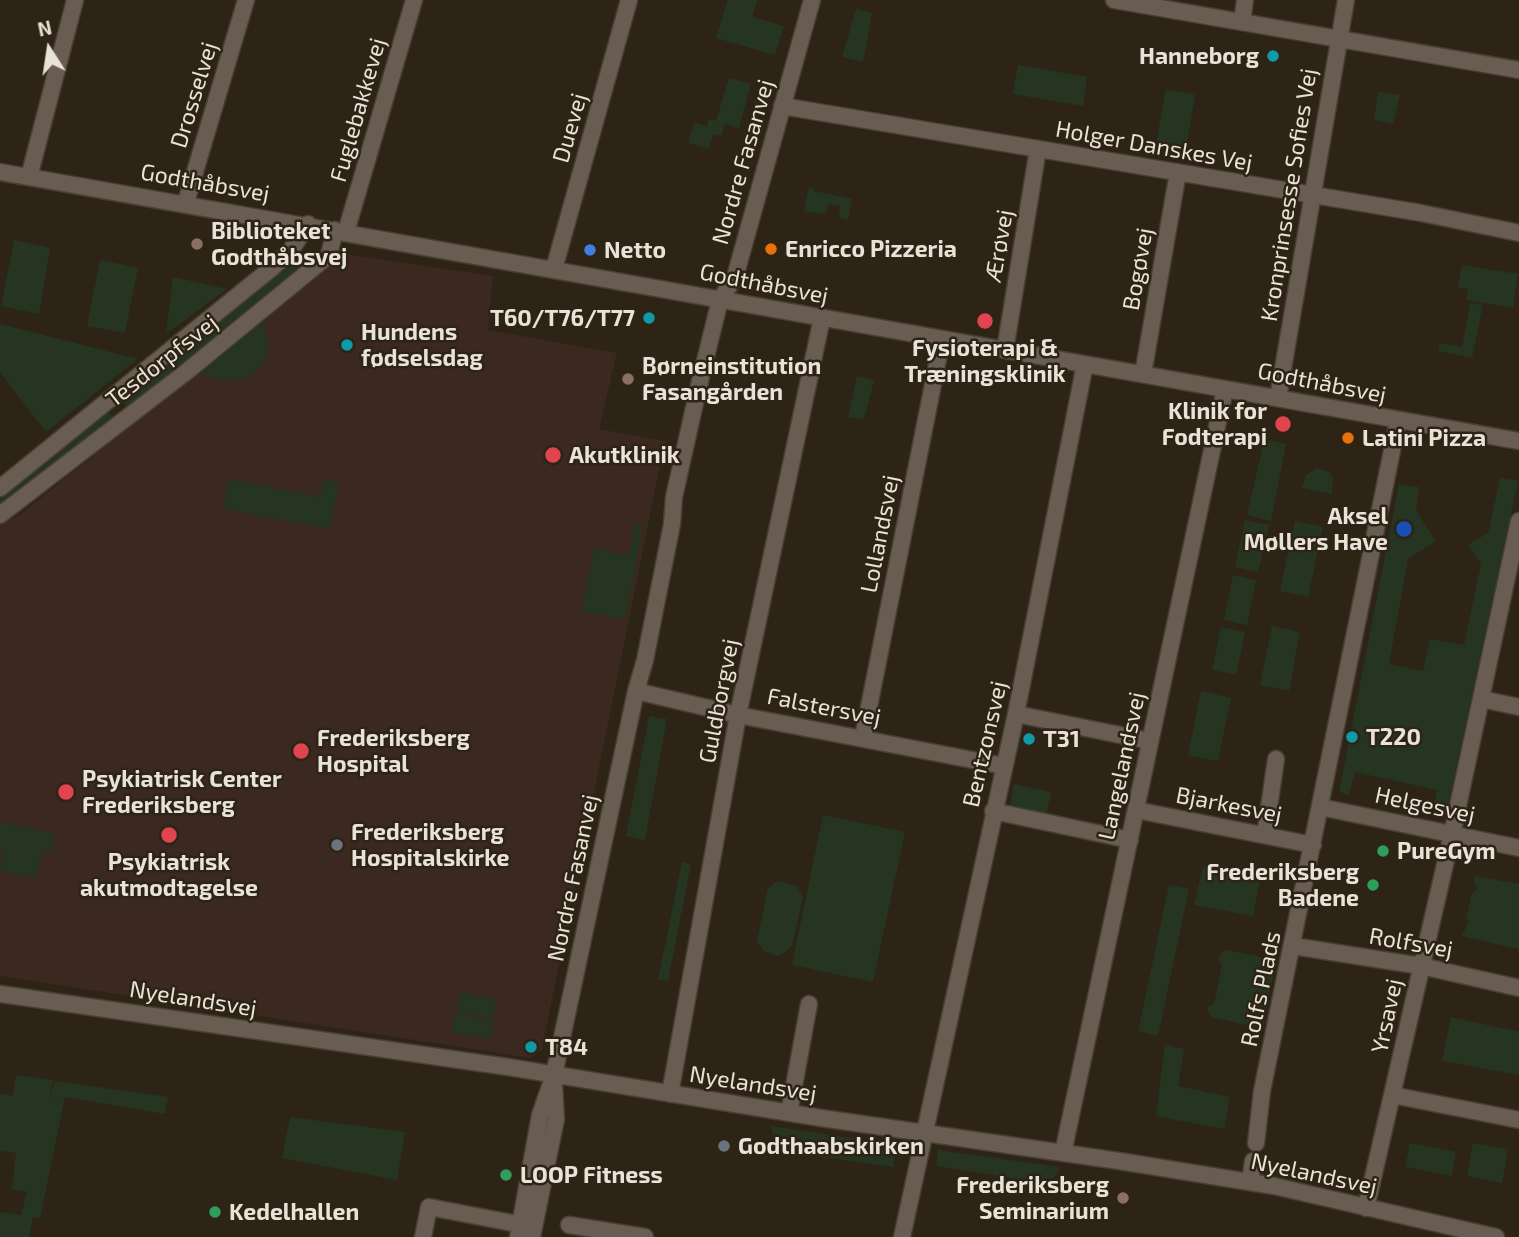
<!DOCTYPE html>
<meta charset="utf-8">
<style>
body{margin:0}
#map{position:relative;width:1519px;height:1237px;overflow:hidden;background:#2d2415;font-family:"Exo 2",sans-serif}
canvas{display:block}
.north{position:absolute;left:14px;top:14px;width:70px;height:70px;-webkit-text-stroke:5px #2d2415;paint-order:stroke;rotate:348deg;font-size:19px;font-weight:700;line-height:28px;text-align:center;color:#e9e2d9}
.north::after{content:'';display:block;margin:auto;width:24px;height:32px;background:#e9e2d9;clip-path:polygon(50% 0,100% 100%,50% 72%,0 100%)}
</style>
<div id="map">
<canvas width="1519" height="1237"></canvas>
<div class="north">N</div>
</div>
<script>
const g = document.querySelector('canvas').getContext('2d');
g.lineJoin = 'round';
function fill(path, color) { g.fillStyle = color; g.fill(path, 'evenodd'); }
const shape = rows => new Path2D(rows.map(r => 'M' + r).join(''));
function strokePath(path, color, width, dash) { g.strokeStyle = color; g.lineWidth = width; g.lineCap = dash ? 'butt' : 'round'; g.setLineDash(dash || []); g.stroke(path); }
function label(font, color, halo, rows, align = 'center') {
  g.font = font + ' "Exo 2",sans-serif'; g.lineWidth = 5; g.setLineDash([]); g.textBaseline = 'middle'; g.strokeStyle = halo; g.fillStyle = color; for (const [text, x, y, turn = 0] of rows) {
    g.save(); g.translate(x, y); g.rotate((+turn || 0) * Math.PI / 180); g.textAlign = isNaN(turn) ? turn : align; if (halo) g.strokeText(text, 0, 0); g.fillText(text, 0, 0); g.restore();
  }
}
fill(shape([
 [345,254,493,276,488,330,617,353,599,429,665,441,542,1050,531,1058,0,976,0,525,22,513]
]), '#3a2821');
fill(shape([
 [728,0,757,0,752,17,784,26,775,55,716,38],
 [856,9,872,13,863,62,842,57],
 [1018,65,1087,77,1083,106,1013,94],
 [729,78,751,84,739,128,725,124,721,136,713,134,709,149,688,143,694,123,707,126,709,119,716,121],
 [1166,89,1195,95,1185,154,1155,149],
 [1378,92,1400,95,1393,124,1374,120],
 [809,187,814,188,814,191,852,199,848,220,839,218,840,206,829,204,826,213,820,214,804,211],
 [14,240,50,248,39,314,1,306],
 [300,255,316,258,128,408,121,399],
 [100,260,138,268,125,333,87,326],
 [1462,265,1518,274,1513,308,1466,300,1468,289,1458,288],
 [173,277,227,289,166,334],
 [1470,303,1483,305,1472,358,1438,351,1440,343,1462,347],
 [263,321,269,347,265,360,248,379,223,381,200,373],
 [0,324,138,359,46,432,0,372],
 [857,376,874,380,864,420,848,417],
 [106,409,115,419,0,508,0,493],
 [1268,440,1286,444,1271,521,1247,515,1263,445],
 [1317,468,1329,472,1333,478,1332,494,1302,488,1306,475],
 [1500,478,1518,481,1446,814,1433,811,1437,790,1355,772,1349,795,1339,792,1399,484,1419,487,1416,511,1436,541,1408,559,1389,664,1423,671,1430,639,1464,645,1481,564,1468,545,1488,533],
 [229,479,320,497,324,480,339,483,329,529,223,508],
 [1245,520,1269,525,1258,572,1235,567],
 [1295,521,1323,527,1308,597,1280,591],
 [635,524,643,525,625,619,582,611,594,549,629,556],
 [1233,575,1256,580,1247,625,1224,620],
 [1272,626,1300,632,1289,691,1260,685],
 [1221,627,1245,632,1236,675,1212,670],
 [1201,691,1231,698,1218,761,1188,755],
 [649,716,667,719,645,840,626,836],
 [1014,784,1051,792,1047,813,1010,806],
 [823,815,905,832,873,982,792,965],
 [0,823,55,834,52,851,42,849,36,878,0,871,3,850,0,849],
 [682,862,691,864,668,981,658,979],
 [1203,867,1260,879,1253,916,1194,905],
 [1475,876,1519,884,1519,949,1462,936,1469,921,1466,920,1471,895,1478,888,1474,883],
 [778,881,797,886,803,897,792,945,786,952,778,956,765,952,757,941,768,888],
 [1169,885,1189,889,1158,1036,1138,1031],
 [1227,950,1276,960,1263,1029,1212,1017,1208,1011,1208,1006,1214,1004,1222,965,1219,961,1220,954],
 [461,992,497,1000,493,1018,457,1011],
 [456,1013,494,1021,490,1039,452,1032],
 [1451,1017,1519,1032,1519,1075,1442,1061],
 [1165,1044,1184,1049,1178,1086,1230,1097,1224,1129,1156,1116],
 [16,1075,53,1080,49,1102,55,1081,168,1097,165,1114,65,1097,40,1218,33,1217,29,1237,0,1237,0,1212,21,1215,27,1192,12,1189,16,1153,1,1151,0,1155,0,1094,13,1096],
 [290,1117,405,1132,397,1180,282,1158],
 [770,1126,897,1145,893,1167,779,1151],
 [1410,1143,1456,1152,1452,1176,1405,1167],
 [1473,1143,1508,1149,1502,1183,1467,1176],
 [938,1150,1059,1167,1059,1170,1052,1180,1044,1183,936,1166]
]), '#263522');
const minor = shape([
 [1114,0,1519,70],
 [1242,22,1245,0],
 [782,106,1421,213,1519,233],
 [0,172,1519,441],
 [29,177,75,0],
 [186,202,246,0],
 [346,232,414,0],
 [554,269,629,0],
 [1005,350,1038,149],
 [1143,374,1178,172],
 [1278,398,1346,0],
 [0,488,273,267,291,250,308,224],
 [0,515,185,373,329,255,335,230],
 [636,691,738,715,1004,766],
 [1481,699,1519,707],
 [1016,714,1150,741],
 [863,737,942,339],
 [1320,807,1519,848],
 [1136,810,1313,845],
 [993,811,1130,840],
 [1265,835,1276,759],
 [1293,946,1421,966,1519,988],
 [0,994,508,1067,821,1118,1119,1161,1274,1186,1496,1237],
 [670,1094,738,715,822,318],
 [1392,1095,1519,1120],
 [789,1113,809,1004],
 [1256,1143,1262,1091,1398,421],
 [1063,1153,1225,389],
 [1250,1182,1253,1161],
 [1366,1208,1452,834,1519,521],
 [569,1225,645,1237],
 [423,1237,429,1207,528,1226],
 [518,1237,540,1115,554,1075,636,691,645,660,672,524,674,497,700,381,720,300,735,277,812,0],
 [532,1237,556,1119,554,1085],
 [902,1237,1016,714,1085,364]
]);
strokePath(minor, '#473f30', 19);
strokePath(minor, '#695c52', 16);
for (const [x, y, r, color] of [
 [1273,56,7,"#0f9aa8"],
 [197,244,7,"#8d6e63"],
 [771,249,7,"#e8710a"],
 [590,250,7,"#3f7fe0"],
 [649,318,7,"#0f9aa8"],
 [985,321,9,"#e0444e"],
 [347,345,7,"#0f9aa8"],
 [628,379,7,"#8d6e63"],
 [1283,424,9,"#e0444e"],
 [1348,438,7,"#e8710a"],
 [553,455,9,"#e0444e"],
 [1404,529,9,"#1a4fb4"],
 [1352,737,7,"#0f9aa8"],
 [1029,739,7,"#0f9aa8"],
 [301,751,9,"#e0444e"],
 [66,792,9,"#e0444e"],
 [169,835,9,"#e0444e"],
 [337,845,7,"#6b7280"],
 [1383,851,7,"#2e9e5b"],
 [1373,885,7,"#2e9e5b"],
 [531,1047,7,"#0f9aa8"],
 [724,1146,7,"#6b7280"],
 [506,1175,7,"#2e9e5b"],
 [1123,1198,7,"#8d6e63"],
 [215,1212,7,"#2e9e5b"]
]) { const dot = new Path2D(); dot.arc(x, y, r, 0, 2 * Math.PI); g.fillStyle = color; g.fill(dot); strokePath(dot, '#2d2415', 2.5); }
label('bold 23px', '#e9e2d9', '#2d2415', [
 ["Hanneborg",1259,56,"right"],
 ["Biblioteket",211,231],
 ["Godthåbsvej",211,257],
 ["Enricco Pizzeria",785,249],
 ["Netto",604,250],
 ["T60/T76/T77",635,318,"right"],
 ["Hundens",361,332],
 ["fødselsdag",361,358],
 ["Fysioterapi &",985,348,"center"],
 ["Træningsklinik",985,374,"center"],
 ["Børneinstitution",642,366],
 ["Fasangården",642,392],
 ["Klinik for",1267,411,"right"],
 ["Fodterapi",1267,437,"right"],
 ["Latini Pizza",1362,438],
 ["Akutklinik",569,455],
 ["Aksel",1388,516,"right"],
 ["Møllers Have",1388,542,"right"],
 ["T220",1366,737],
 ["Frederiksberg",317,738],
 ["Hospital",317,764],
 ["T31",1043,739],
 ["Psykiatrisk Center",82,779],
 ["Frederiksberg",82,805],
 ["Frederiksberg",351,832],
 ["Hospitalskirke",351,858],
 ["PureGym",1397,851],
 ["Psykiatrisk",169,862,"center"],
 ["akutmodtagelse",169,888,"center"],
 ["Frederiksberg",1359,872,"right"],
 ["Badene",1359,898,"right"],
 ["T84",545,1047],
 ["Godthaabskirken",738,1146],
 ["LOOP Fitness",520,1175],
 ["Frederiksberg",1109,1185,"right"],
 ["Seminarium",1109,1211,"right"],
 ["Kedelhallen",229,1212]
], 'left');
label('23px', '#e9e2d9', '#2d2415', [
 ["Drosselvej",194,95,-73],
 ["Fuglebakkevej",358,110,-74],
 ["Duevej",570,128,-74],
 ["Holger Danskes Vej",1154,146,10],
 ["Nordre Fasanvej",743,162,-74],
 ["Godthåbsvej",205,183,10],
 ["Kronprinsesse Sofies Vej",1289,195,-81],
 ["Ærøvej",999,246,-80],
 ["Bogøvej",1138,269,-80],
 ["Godthåbsvej",764,284,11],
 ["Tesdorpfsvej",162,361,-38],
 ["Godthåbsvej",1322,383,11],
 ["Lollandsvej",880,534,-79],
 ["Guldborgvej",719,701,-79],
 ["Falstersvej",824,707,11],
 ["Bentzonsvej",985,744,-77],
 ["Langelandsvej",1122,766,-78],
 ["Bjarkesvej",1229,805,11],
 ["Helgesvej",1425,805,12],
 ["Nordre Fasanvej",573,878,-78],
 ["Rolfsvej",1411,943,10],
 ["Rolfs Plads",1261,989,-78],
 ["Nyelandsvej",193,999,9],
 ["Yrsavej",1387,1016,-78],
 ["Nyelandsvej",753,1084,9],
 ["Nyelandsvej",1314,1174,12]
]);
</script>
